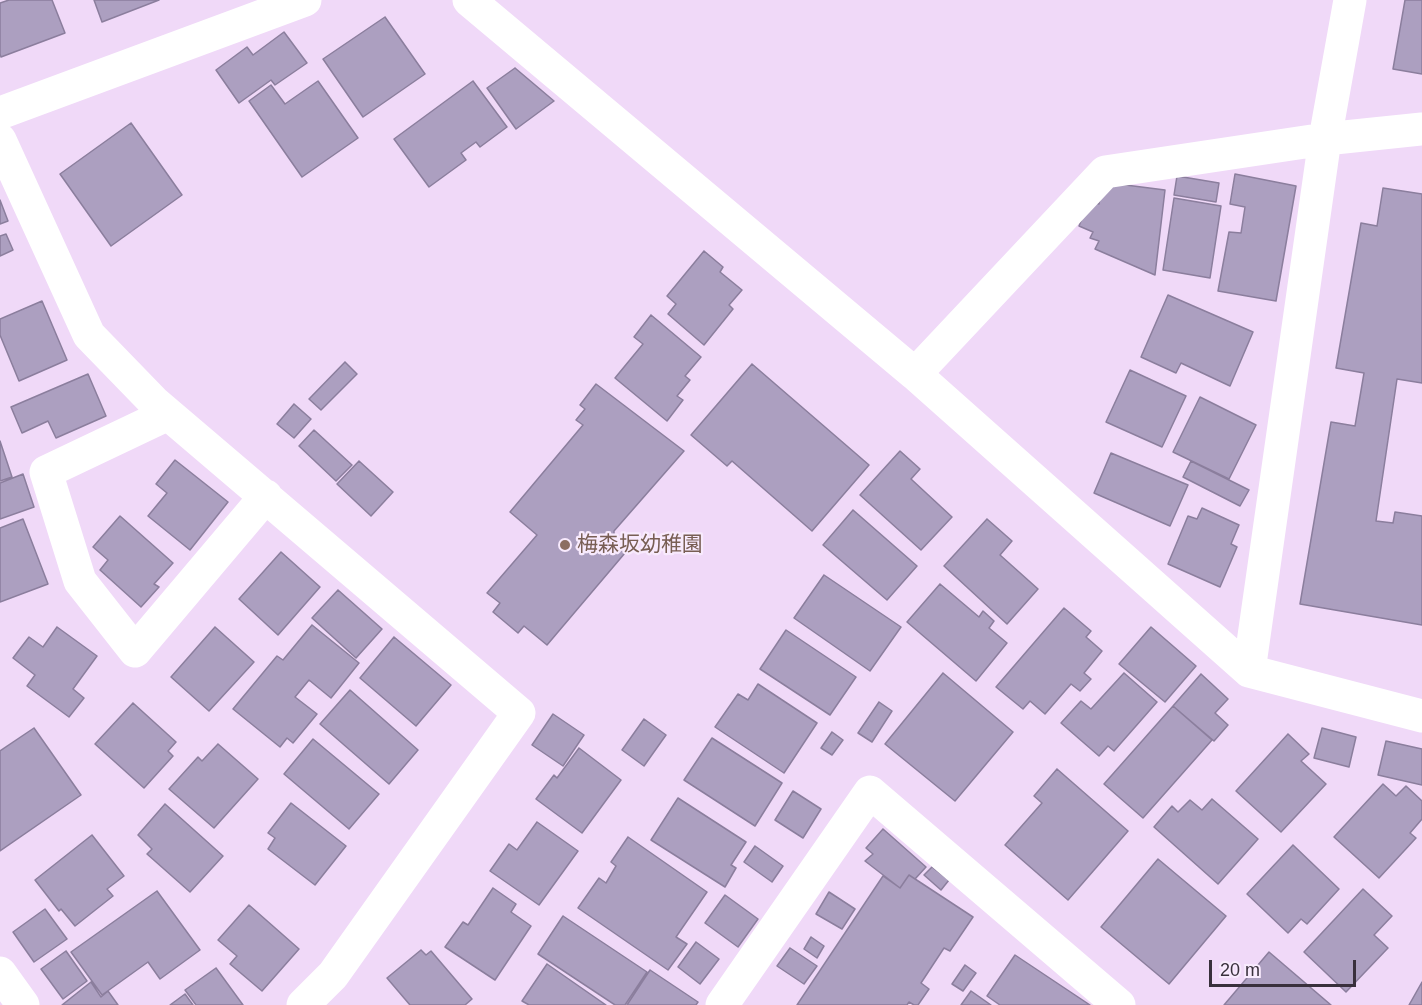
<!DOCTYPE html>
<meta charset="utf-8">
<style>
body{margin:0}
#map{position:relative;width:1422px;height:1005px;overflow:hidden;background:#f0d9f8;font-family:Helvetica,sans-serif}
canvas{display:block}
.scale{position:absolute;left:1209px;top:960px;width:147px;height:27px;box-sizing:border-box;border:3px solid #39303c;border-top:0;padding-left:8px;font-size:18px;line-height:21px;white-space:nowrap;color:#39303c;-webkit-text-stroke:4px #f8eafd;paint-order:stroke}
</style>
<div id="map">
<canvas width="1422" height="1005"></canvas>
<div class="scale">20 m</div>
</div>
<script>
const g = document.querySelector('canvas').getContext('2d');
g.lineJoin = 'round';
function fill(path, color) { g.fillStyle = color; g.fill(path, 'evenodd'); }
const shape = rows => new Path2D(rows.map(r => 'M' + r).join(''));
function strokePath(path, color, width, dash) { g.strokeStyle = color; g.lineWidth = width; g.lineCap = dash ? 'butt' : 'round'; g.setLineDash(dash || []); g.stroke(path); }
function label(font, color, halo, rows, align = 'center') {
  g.font = font + ' Helvetica,"Noto Sans JP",sans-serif'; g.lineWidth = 4.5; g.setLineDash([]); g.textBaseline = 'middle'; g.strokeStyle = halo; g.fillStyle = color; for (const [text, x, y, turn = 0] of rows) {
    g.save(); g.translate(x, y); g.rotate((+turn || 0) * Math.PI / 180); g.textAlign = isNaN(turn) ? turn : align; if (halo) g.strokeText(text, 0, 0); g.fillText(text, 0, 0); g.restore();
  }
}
const building = shape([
 [9,0,52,0,65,33,1,57,0,54,0,3,9,0],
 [94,0,159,0,102,22,94,0],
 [1405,0,1422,0,1422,74,1393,69,1405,0],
 [385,17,425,74,363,117,323,59,385,17],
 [284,32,307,63,275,85,271,80,239,103,216,70,247,47,253,55,284,32],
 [515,68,554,101,516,129,487,88,515,68],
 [318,81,358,138,302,177,249,101,271,85,285,104,318,81],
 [473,81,507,127,480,147,476,142,461,153,466,160,429,187,394,139,473,81],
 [131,123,182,195,111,246,60,174,131,123],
 [1235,174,1296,186,1276,301,1218,291,1229,232,1241,233,1245,207,1230,204,1235,174],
 [1177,176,1219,183,1216,202,1174,195,1177,176],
 [1102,182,1165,190,1155,275,1095,249,1099,241,1090,238,1093,232,1079,226,1089,200,1099,204,1102,182],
 [1383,188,1422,194,1422,383,1397,379,1376,521,1393,523,1395,512,1422,516,1422,625,1300,604,1331,422,1355,426,1364,373,1336,368,1361,223,1377,226,1383,188],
 [1174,198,1221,206,1210,278,1163,270,1174,198],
 [0,200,8,221,0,224,0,200],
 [6,234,13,250,0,256,0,236,6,234],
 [704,251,723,267,720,272,742,290,729,305,733,309,704,345,668,314,676,304,667,296,704,251],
 [1168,295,1253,332,1230,386,1181,363,1176,373,1141,357,1168,295],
 [42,301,67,360,19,381,0,335,0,319,42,301],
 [651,315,701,357,685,376,690,380,677,396,683,400,667,421,615,378,643,344,634,337,651,315],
 [345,362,357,374,321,410,309,399,345,362],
 [752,364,869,465,812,531,732,461,727,466,691,435,752,364],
 [1130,370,1186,396,1162,447,1106,422,1130,370],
 [88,374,106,416,56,438,48,421,22,433,11,407,88,374],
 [596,384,684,451,614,531,614,544,625,553,547,645,524,626,518,633,493,612,500,603,487,593,537,535,510,512,583,425,576,420,585,409,580,405,596,384],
 [1200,397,1256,425,1229,479,1173,452,1200,397],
 [294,404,311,419,294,438,277,424,294,404],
 [314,430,352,465,336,481,299,446,314,430],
 [0,441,12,477,0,481,0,441],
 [900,451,920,469,911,479,952,517,921,550,860,495,900,451],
 [1111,453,1188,485,1170,526,1094,493,1111,453],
 [175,460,228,502,190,550,148,516,167,493,156,484,175,460],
 [359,461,393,492,371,516,337,484,359,461],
 [1191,461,1249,490,1240,506,1183,477,1191,461],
 [23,474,34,507,0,519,0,483,23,474],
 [1202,508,1239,525,1231,544,1237,547,1220,587,1168,564,1188,516,1197,519,1202,508],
 [853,510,917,566,887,600,823,545,853,510],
 [120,516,173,563,154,584,159,587,141,607,100,570,108,560,93,547,120,516],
 [23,519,48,584,0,602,0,528,23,519],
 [987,519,1012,541,1000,555,1038,589,1007,624,944,566,987,519],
 [281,552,320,587,278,635,239,599,281,552],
 [824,575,901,627,870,671,794,618,824,575],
 [940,584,979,617,983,611,994,621,989,628,1007,643,976,681,907,622,940,584],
 [338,590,382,629,356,658,312,618,338,590],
 [1064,608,1091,631,1086,637,1102,651,1084,673,1091,679,1080,691,1071,684,1045,714,1030,701,1023,709,996,687,1064,608],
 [312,625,359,663,331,698,309,680,295,697,317,714,293,743,287,738,280,747,233,709,277,656,283,660,312,625],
 [57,627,97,656,73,689,84,698,69,717,27,686,35,675,13,658,29,637,43,647,57,627],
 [215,627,254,662,209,711,171,677,215,627],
 [1151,627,1196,666,1165,702,1119,664,1151,627],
 [786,630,856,677,830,715,760,669,786,630],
 [394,637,451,685,416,726,360,678,394,637],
 [943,673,1013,732,955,801,885,744,943,673],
 [1124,673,1157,702,1114,751,1108,746,1099,756,1061,723,1081,701,1091,709,1124,673],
 [1201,674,1228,699,1215,713,1228,725,1214,741,1173,706,1201,674],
 [758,684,817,723,784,773,715,727,738,694,748,700,758,684],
 [350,690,418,750,389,784,320,724,350,690],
 [879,702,892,711,872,742,858,733,879,702],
 [133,703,176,742,168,751,173,756,144,788,95,744,133,703],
 [1173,706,1212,740,1143,818,1104,784,1173,706],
 [553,714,584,735,563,766,532,745,553,714],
 [644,719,666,735,644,766,622,750,644,719],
 [34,728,81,795,0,851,0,751,34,728],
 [1322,728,1356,737,1349,767,1314,758,1322,728],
 [832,732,843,740,832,755,821,748,832,732],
 [1288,734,1309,754,1301,761,1326,784,1281,832,1236,791,1288,734],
 [712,738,782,783,755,826,684,780,712,738],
 [313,739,379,794,349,829,284,774,313,739],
 [1386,741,1422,749,1422,785,1378,775,1386,741],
 [218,744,258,779,214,828,169,789,198,757,202,761,218,744],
 [579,748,621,780,582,833,536,799,554,775,557,778,579,748],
 [1057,769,1128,831,1068,900,1005,845,1042,803,1034,796,1057,769],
 [1383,784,1396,796,1406,786,1422,801,1422,819,1410,833,1416,838,1379,878,1334,837,1383,784],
 [793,791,821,809,803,838,775,820,793,791],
 [678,798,746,842,731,865,736,868,725,887,651,840,678,798],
 [1212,799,1258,839,1218,884,1154,827,1172,806,1178,812,1190,800,1202,810,1212,799],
 [291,803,346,846,315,885,268,849,275,838,268,833,291,803],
 [165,804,223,856,190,892,147,854,152,849,138,835,165,804],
 [537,822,578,851,539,905,490,871,509,844,517,850,537,822],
 [883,829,926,867,915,879,909,875,900,888,865,861,873,854,866,848,883,829],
 [92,835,124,876,107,889,113,896,75,926,61,909,59,911,35,880,92,835],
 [628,837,707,892,676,937,687,944,668,970,578,908,599,878,606,883,616,866,611,862,628,837],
 [1293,845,1339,889,1307,924,1301,919,1288,933,1247,894,1293,845],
 [755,846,783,866,772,882,744,862,755,846],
 [1158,859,1226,916,1169,984,1101,927,1158,859],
 [932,867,949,880,941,890,924,875,932,867],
 [909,875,973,917,950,951,944,948,921,983,929,989,918,1005,914,1005,909,1002,907,1005,797,1005,883,876,900,888,909,875],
 [493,888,516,904,511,912,531,926,495,980,445,947,463,922,468,925,493,888],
 [1363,889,1392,916,1374,935,1388,948,1346,992,1304,952,1363,889],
 [157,891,200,950,160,979,148,962,102,995,71,952,157,891],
 [829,892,855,909,842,929,816,914,829,892],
 [725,895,758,919,738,947,705,923,725,895],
 [249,905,299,949,262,991,230,964,237,956,218,940,249,905],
 [45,909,67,939,34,962,13,932,45,909],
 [563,916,647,972,625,1005,615,1005,538,954,563,916],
 [811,937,824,946,817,958,804,949,811,937],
 [696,942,719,959,700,984,678,967,696,942],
 [790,948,817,966,804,984,777,966,790,948],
 [421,950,426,955,431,951,472,999,465,1005,410,1005,387,978,421,950],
 [66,951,87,981,63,999,41,969,66,951],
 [1269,952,1331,1005,1224,1005,1269,952],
 [1015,955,1090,1005,1000,1005,987,996,1015,955],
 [547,964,606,1005,529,1005,522,1001,547,964],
 [965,965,976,973,963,991,952,984,965,965],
 [216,968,243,1005,196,1005,185,990,216,968],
 [650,970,698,1002,696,1005,627,1005,650,970],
 [91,982,101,997,108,991,118,1005,62,1005,91,982],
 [1422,982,1422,1005,1409,1005,1422,982],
 [971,991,991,1005,961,1005,971,991],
 [185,994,193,1005,170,1005,185,994]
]);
fill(building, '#ac9fc0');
strokePath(building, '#8b7e9d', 1.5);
strokePath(shape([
 [469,0,915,374,1249,671,1325,139,1350,0],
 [0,113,305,0],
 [0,140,89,335,154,402,519,713,333,975,303,1005],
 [915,374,1105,172,1325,139,1422,129],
 [168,414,46,472,80,581,135,651,266,496],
 [1249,671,1422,716],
 [0,973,23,1005],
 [722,1005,870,792,1119,1005]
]), '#fff', 33);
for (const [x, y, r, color] of [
 [565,545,6,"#8d6e63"]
]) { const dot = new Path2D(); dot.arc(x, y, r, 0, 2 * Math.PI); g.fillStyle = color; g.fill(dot); strokePath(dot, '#f8eafd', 2); }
label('21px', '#785e54', '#f8eafd', [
 ["梅森坂幼稚園",577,545]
], 'left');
</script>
